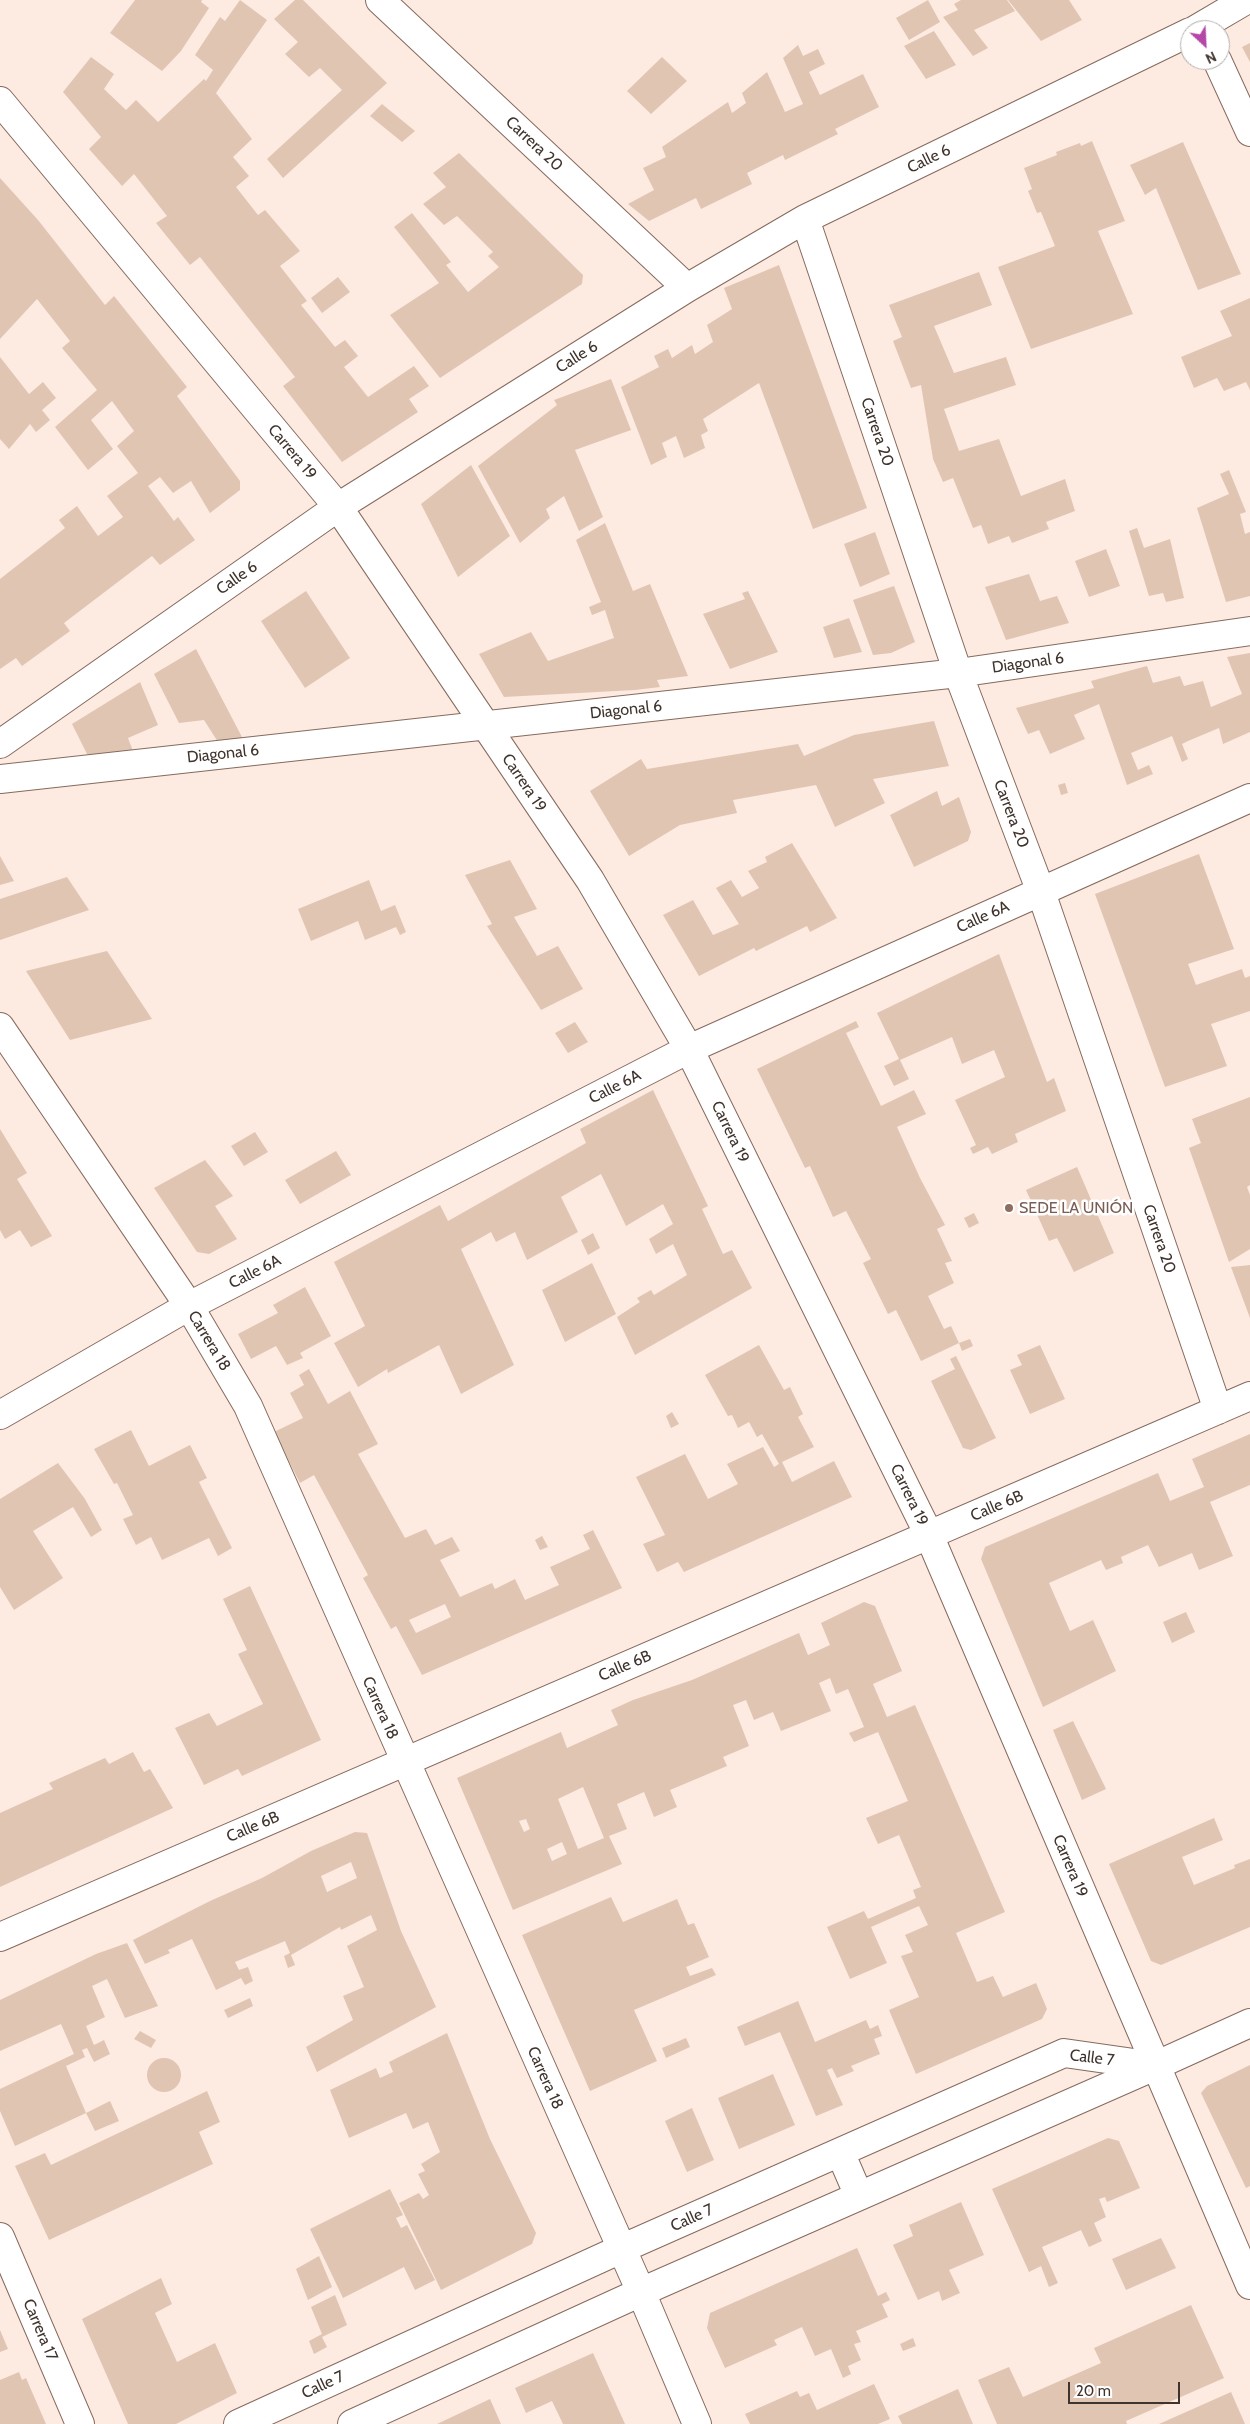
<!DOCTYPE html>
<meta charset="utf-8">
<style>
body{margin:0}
#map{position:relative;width:1250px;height:2424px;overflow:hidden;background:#fdeae1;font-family:Cabin,sans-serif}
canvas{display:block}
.north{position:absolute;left:1180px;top:20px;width:50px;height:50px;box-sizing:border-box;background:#fff;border:1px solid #b2adab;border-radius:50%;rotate:155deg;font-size:14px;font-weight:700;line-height:20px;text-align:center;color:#3f332d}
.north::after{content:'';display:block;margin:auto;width:18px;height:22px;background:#b548a7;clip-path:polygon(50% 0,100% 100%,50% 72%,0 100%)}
.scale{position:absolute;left:1068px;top:2382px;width:112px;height:22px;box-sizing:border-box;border:2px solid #3f332d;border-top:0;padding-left:6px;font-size:15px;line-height:18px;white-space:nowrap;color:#3f332d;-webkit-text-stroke:4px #fff;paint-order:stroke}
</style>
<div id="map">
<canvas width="1250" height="2424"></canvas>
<div class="north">N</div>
<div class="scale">20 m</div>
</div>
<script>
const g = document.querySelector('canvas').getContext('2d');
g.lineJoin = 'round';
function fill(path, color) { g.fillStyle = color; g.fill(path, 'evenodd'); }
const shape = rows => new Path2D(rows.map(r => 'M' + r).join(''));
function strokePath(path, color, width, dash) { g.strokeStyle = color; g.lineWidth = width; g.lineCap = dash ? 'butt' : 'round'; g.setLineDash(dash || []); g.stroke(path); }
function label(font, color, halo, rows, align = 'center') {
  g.font = font + ' Cabin,sans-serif'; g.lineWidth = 5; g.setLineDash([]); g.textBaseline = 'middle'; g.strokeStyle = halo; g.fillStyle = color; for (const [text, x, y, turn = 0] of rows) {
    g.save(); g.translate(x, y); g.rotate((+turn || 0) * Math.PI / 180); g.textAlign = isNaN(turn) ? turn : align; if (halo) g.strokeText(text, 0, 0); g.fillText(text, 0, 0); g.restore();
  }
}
fill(shape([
 [135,0,202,0,201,2,209,8,181,51,162,71,110,33],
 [240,0,267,20,216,93,252,139,233,157,249,176,236,187,258,215,265,210,300,251,280,266,307,301,301,305,335,347,345,340,358,356,344,367,368,397,414,366,429,386,409,399,418,412,342,462,283,386,295,377,200,257,190,265,156,223,167,216,134,174,122,186,89,149,101,137,63,92,91,57,114,74,104,89,126,110,136,100,158,122,204,79,206,81,213,70,195,55,220,17,225,21],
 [295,0,303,0,387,83,283,178,267,159,342,90,320,68,309,77,285,54,298,42,274,19],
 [928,0,940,22,909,40,896,18],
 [961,0,1007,0,1015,11,974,30,988,48,973,56,943,17,958,10,954,4],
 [1008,0,1069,0,1082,20,1041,41],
 [934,31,956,65,926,79,904,46],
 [1250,43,1250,62,1242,47],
 [798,45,803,56,818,49,825,64,809,72,820,95,863,74,879,107,835,129,838,134,785,160,783,155,747,173,752,184,701,209,696,198,649,221,628,204,654,190,643,168,666,157,662,147,728,102,732,113,746,103,742,93,767,72,785,112,803,104,783,58],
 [662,57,687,81,651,114,627,91],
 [382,104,415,131,402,142,370,116],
 [1092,141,1125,221,1098,231,1133,314,1031,349,998,267,1055,246,1041,212,1037,213,1028,191,1032,189,1024,168,1057,155,1056,152,1080,143,1081,146],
 [1183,142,1241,274,1198,290,1156,188,1145,195,1130,165],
 [459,153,583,275,582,284,440,378,390,315,439,283,394,227,412,213,451,262,446,265,468,292,499,267,488,256,493,252,457,216,444,225,423,204,446,187,433,173],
 [0,178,38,220,105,305,114,296,187,387,177,396,240,481,240,490,210,513,191,481,173,493,160,477,148,486,174,521,178,517,195,540,160,565,152,556,64,623,70,631,22,666,16,658,0,669,0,579,65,528,59,520,77,506,98,536,123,517,107,496,138,473,117,446,134,431,112,401,91,420,113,449,88,470,55,427,97,390,62,348,70,341,37,299,0,339],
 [779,265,867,508,813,529,759,383,703,419,708,431,701,435,705,448,684,458,676,436,662,443,667,457,651,465,621,387,659,367,654,356,668,349,672,358,692,345,695,354,713,342,707,325,732,309,724,288],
 [979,272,992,305,934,326,954,373,1006,357,1016,385,944,409,959,451,999,439,1021,496,1065,479,1075,511,1046,522,1049,529,1012,543,1009,536,988,544,981,525,973,528,953,478,943,482,933,459,921,385,911,388,893,341,902,337,889,305],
 [338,277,350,292,322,313,311,298],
 [1250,298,1250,390,1246,382,1224,391,1217,378,1194,388,1181,357,1232,336,1220,311],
 [0,357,29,394,43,382,56,398,42,410,50,420,36,432,30,424,9,449,0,439],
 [611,379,631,430,575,450,603,517,579,531,564,496,546,509,550,518,520,543,478,466,557,405,554,400],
 [471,465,510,536,458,577,421,504],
 [1229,470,1246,512,1240,514,1245,534,1250,532,1250,596,1226,602,1197,508,1229,494,1220,474],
 [605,523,633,591,650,584,688,676,657,680,660,687,635,690,504,697,479,654,531,632,548,661,614,638,605,610,592,615,589,607,601,602,576,540],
 [1137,528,1144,548,1170,539,1184,598,1166,602,1163,593,1149,596,1129,531],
 [875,532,890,574,860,587,844,544],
 [1106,549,1120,586,1089,597,1075,561],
 [1029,574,1040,601,1057,596,1069,623,1006,640,985,587],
 [894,586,915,642,891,653,873,655,853,600],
 [306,591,350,658,305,688,261,621],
 [748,591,778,652,730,669,703,614,745,599,742,593],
 [849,618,862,652,834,658,823,627],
 [196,649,243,739,218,742,204,720,179,723,154,674],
 [1250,653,1250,732,1223,744,1219,728,1188,741,1182,744,1188,759,1182,762,1172,736,1131,753,1138,770,1149,765,1153,774,1127,785,1099,704,1074,715,1085,739,1050,754,1039,730,1028,734,1016,708,1094,688,1091,681,1147,666,1153,683,1180,676,1184,686,1203,681,1211,707,1242,694,1227,657],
 [140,682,158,725,128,738,133,751,88,756,72,724],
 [934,721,949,766,873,779,885,803,835,827,816,785,733,800,737,813,680,825,629,856,590,791,641,759,647,769,798,744,804,756,854,735],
 [1065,783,1068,793,1061,795,1058,785],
 [937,791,942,806,959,797,971,832,968,841,914,867,890,815],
 [792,843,837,918,810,932,807,926,756,951,754,948,699,976,663,915,693,900,713,935,739,924,716,888,731,880,742,897,759,888,748,871,767,862,765,857],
 [1199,854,1234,949,1188,964,1196,985,1242,969,1245,978,1250,976,1250,1011,1211,1024,1227,1066,1165,1087,1095,894],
 [0,856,14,881,0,885],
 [510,860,537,909,514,917,537,956,558,946,583,989,541,1010,487,926,492,924,465,875],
 [67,877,89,910,0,940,0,899],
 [369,880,381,911,395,905,406,932,400,935,396,927,365,940,358,921,311,941,298,909],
 [107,951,152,1019,70,1040,26,971],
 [999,954,1047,1082,1054,1078,1066,1111,1015,1134,1018,1142,992,1154,988,1147,973,1154,970,1148,976,1145,955,1100,1005,1077,994,1050,962,1064,952,1037,900,1060,909,1079,894,1086,884,1066,899,1059,877,1013],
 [856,1021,859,1027,846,1033,881,1106,914,1090,926,1114,897,1127,920,1178,945,1225,937,1229,952,1261,945,1263,954,1283,928,1296,944,1329,951,1326,959,1343,970,1339,973,1346,962,1351,959,1343,921,1361,896,1310,888,1314,863,1263,871,1259,846,1211,833,1217,810,1166,805,1168,757,1069],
 [575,1022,588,1042,568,1053,555,1033],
 [653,1090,708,1206,702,1209,723,1254,732,1250,752,1288,635,1355,617,1317,640,1302,637,1298,651,1290,654,1295,687,1275,673,1244,656,1254,649,1239,673,1224,663,1204,626,1226,601,1174,561,1197,578,1232,527,1260,515,1232,496,1242,491,1232,461,1249,514,1365,461,1394,439,1345,388,1373,387,1369,358,1387,334,1343,365,1326,334,1262,440,1205,448,1221,586,1143,580,1129],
 [1250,1097,1250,1185,1247,1187,1250,1195,1250,1249,1229,1262,1189,1148,1201,1143,1192,1119],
 [0,1129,27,1173,17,1179,52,1236,31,1247,20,1230,5,1239,0,1230],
 [255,1132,268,1152,244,1166,231,1146],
 [336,1151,351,1175,300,1204,285,1180],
 [205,1160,233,1196,215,1206,237,1239,209,1254,197,1252,154,1188],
 [1077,1167,1114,1253,1074,1272,1057,1238,1049,1241,1026,1190],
 [974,1213,979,1223,969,1228,964,1218],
 [593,1233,600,1248,588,1255,581,1240],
 [592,1263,616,1314,565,1342,542,1290],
 [1250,1265,1250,1318,1231,1267],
 [305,1287,331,1336,300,1353,303,1358,287,1365,276,1346,251,1359,238,1334,278,1313,273,1305],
 [759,1345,784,1390,790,1387,803,1414,798,1417,814,1447,782,1462,792,1482,834,1461,852,1497,684,1572,678,1562,657,1572,643,1544,665,1535,636,1477,685,1454,708,1499,738,1484,727,1464,763,1447,774,1467,779,1464,762,1434,757,1437,749,1422,738,1428,732,1415,728,1416,705,1375],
 [1040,1345,1065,1399,1030,1414,1010,1370,1022,1365,1017,1355],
 [956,1356,996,1438,971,1450,963,1448,931,1381,955,1369,950,1359],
 [309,1369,328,1404,350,1391,378,1444,358,1454,405,1538,426,1529,435,1545,452,1537,460,1551,440,1560,460,1597,492,1583,495,1589,515,1579,525,1600,559,1585,550,1567,590,1549,583,1535,593,1530,622,1588,422,1675,396,1626,391,1629,363,1578,368,1575,314,1475,300,1483,274,1432,303,1418,290,1393,304,1385,299,1375],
 [445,1604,451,1617,416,1633,409,1620],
 [672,1412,679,1424,671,1428,666,1416],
 [131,1430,149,1466,190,1445,207,1478,199,1482,232,1548,218,1556,209,1538,162,1560,151,1537,136,1545,123,1519,133,1515,117,1483,114,1484,94,1449],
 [1250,1434,1250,1485,1210,1502,1233,1556,1199,1570,1192,1553,1159,1567,1148,1545,1121,1557,1123,1563,1106,1570,1101,1560,1049,1583,1070,1631,1093,1620,1116,1671,1043,1707,981,1559,985,1547,1158,1473,1170,1501,1204,1487,1192,1459],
 [58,1463,85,1499,102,1530,91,1537,73,1507,33,1531,63,1578,14,1610,0,1587,0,1499],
 [542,1536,548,1547,540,1550,535,1540],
 [250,1586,321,1740,242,1776,238,1769,204,1785,175,1728,209,1713,217,1726,263,1704,238,1654,247,1650,223,1599],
 [864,1602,875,1606,902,1671,873,1684,887,1717,915,1705,1005,1912,956,1933,977,1982,993,1976,1003,1997,1036,1983,1047,2009,1042,2019,916,2074,889,2010,919,1997,901,1956,913,1952,905,1935,928,1925,919,1906,871,1927,887,1963,850,1979,827,1927,864,1911,868,1919,916,1898,913,1890,921,1887,899,1835,878,1844,866,1818,908,1801,878,1732,854,1742,849,1733,864,1727,848,1689,836,1694,830,1678,819,1683,831,1711,781,1731,773,1712,754,1720,746,1700,733,1705,749,1746,723,1757,727,1766,670,1790,677,1807,654,1817,644,1792,617,1804,627,1829,609,1836,622,1864,513,1910,457,1778,561,1732,567,1748,618,1725,611,1710,633,1700,692,1680,799,1633,808,1655,830,1645,821,1623],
 [583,1787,604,1838,578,1849,558,1799],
 [526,1819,530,1829,524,1832,519,1821],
 [562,1842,567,1854,552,1861,547,1849],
 [1186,1612,1195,1632,1172,1643,1163,1622],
 [1073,1721,1106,1789,1082,1800,1053,1730],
 [133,1752,144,1772,150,1769,173,1808,0,1887,0,1813,53,1789,49,1783,105,1758,109,1764],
 [1214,1818,1223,1840,1182,1857,1194,1885,1235,1868,1234,1865,1250,1859,1250,1927,1161,1965,1151,1961,1109,1864],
 [355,1832,367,1833,401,1931,436,2007,317,2072,306,2047,353,2020,343,1996,364,1987,347,1946,377,1930,371,1915,341,1930,340,1927,291,1955,295,1965,288,1968,284,1956,290,1953,285,1941,235,1962,239,1970,248,1967,253,1981,245,1985,241,1978,216,1990,192,1939,168,1950,170,1953,145,1964,133,1940,210,1901,262,1878,311,1851],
 [351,1862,357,1878,327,1892,321,1876],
 [611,1897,623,1922,677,1899,688,1925,694,1923,709,1957,686,1967,690,1976,712,1968,716,1975,634,2010,657,2061,590,2091,522,1935],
 [127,1943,158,2006,125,2018,107,1979,92,1986,105,2017,86,2026,94,2045,104,2040,110,2054,94,2062,87,2048,82,2050,85,2057,66,2066,86,2113,15,2146,0,2111,0,2089,74,2054,61,2024,0,2051,0,2000,96,1954],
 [250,1998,253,2006,228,2018,224,2010],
 [798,2001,815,2042,866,2020,870,2029,878,2025,882,2036,874,2039,880,2054,851,2066,854,2071,837,2078,832,2068,827,2070,843,2105,816,2116,780,2032,745,2046,737,2027],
 [140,2031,156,2040,151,2048,134,2039],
 [447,2033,490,2139,536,2233,532,2244,441,2290,399,2203,419,2193,423,2199,429,2195,418,2174,425,2171,421,2164,440,2152,428,2122,413,2129,406,2113,349,2138,330,2090,376,2068,380,2078,393,2072,389,2062],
 [686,2038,690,2047,666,2058,662,2048],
 '147 2075a17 17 0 1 1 34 0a17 17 0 1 1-34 0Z',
 [1250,2065,1250,2186,1246,2188,1201,2093,1207,2086],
 [773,2074,795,2125,739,2149,718,2098],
 [207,2091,220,2122,199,2132,213,2164,49,2240,15,2166,45,2153,51,2165],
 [110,2101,119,2121,95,2131,86,2113],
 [692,2108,714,2160,687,2172,665,2121],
 [1108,2138,1119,2141,1140,2188,1107,2202,1105,2197,1099,2199,1106,2217,1094,2223,1102,2241,1089,2247,1081,2230,1042,2247,1058,2283,1049,2287,1041,2266,1029,2272,992,2189],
 [390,2189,403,2215,396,2218,401,2228,407,2225,435,2280,415,2290,404,2267,343,2298,310,2229],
 [961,2202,984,2255,949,2270,960,2293,942,2301,939,2291,918,2300,893,2245,913,2236,909,2225],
 [1161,2238,1176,2268,1126,2290,1112,2259],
 [857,2248,878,2296,886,2292,890,2300,882,2304,888,2317,856,2331,861,2342,854,2344,861,2360,848,2366,851,2374,843,2378,831,2349,815,2356,802,2327,774,2340,777,2345,725,2368,707,2328,710,2313],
 [319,2256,332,2287,308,2300,296,2269],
 [161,2278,172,2304,155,2313,177,2362,215,2343,237,2393,176,2424,128,2424,82,2319],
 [335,2295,347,2325,322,2337,327,2347,314,2354,309,2341,322,2334,311,2307],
 [1191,2305,1224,2378,1126,2421,1127,2424,997,2424,978,2380,1009,2367,1023,2397,1101,2363,1094,2348],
 [0,2330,8,2349,0,2352],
 [913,2338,916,2346,903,2351,900,2344],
 [593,2353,625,2424,563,2424,552,2401,526,2413,515,2388],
 [19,2372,22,2380,26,2378,46,2424,0,2424,0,2380],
 [874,2384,890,2419,878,2424,750,2424,745,2414,797,2391,800,2397,809,2393,817,2410],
 [958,2389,973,2424,902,2424,898,2416],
 [1231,2392,1245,2424,1159,2424],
 [490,2399,501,2424,437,2424]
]), '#e1c5b3');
const street = shape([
 [380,0,687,288],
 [1195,30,1246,0],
 [1217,60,1250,132],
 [0,101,338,507,590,880,689,1049,929,1535,1250,2285],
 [805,219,958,673,1041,892,1218,1410],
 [0,744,338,507,687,288,805,219,1190,32],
 [0,779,958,673,1250,631],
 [0,1415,189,1306,689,1049,1250,798],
 [0,1937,1250,1396],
 [1155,2066,1250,2023]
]);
const secondary = shape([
 [0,1027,189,1306,248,1406,641,2292,697,2424],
 [840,2152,859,2196],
 [0,2237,80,2424],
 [238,2424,621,2249,1064,2053,1155,2066],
 [352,2424,641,2292,1155,2066]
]);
strokePath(street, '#866a5d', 30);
strokePath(secondary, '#866a5d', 30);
strokePath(street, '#fff', 28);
strokePath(secondary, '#fff', 28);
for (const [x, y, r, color] of [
 [1009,1208,5,"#8d6e63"]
]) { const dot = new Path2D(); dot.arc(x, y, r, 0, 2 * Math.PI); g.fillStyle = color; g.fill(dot); strokePath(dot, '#fff', 2); }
label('16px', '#3f332d', '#fff', [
 ["Carrera 20",534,144,43],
 ["Calle 6",929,159,-26],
 ["Calle 6",577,357,-32],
 ["Carrera 20",877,432,71],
 ["Carrera 19",292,452,50],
 ["Calle 6",237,578,-35],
 ["Diagonal 6",1028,663,-8],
 ["Diagonal 6",626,710,-6],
 ["Diagonal 6",223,754,-6],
 ["Carrera 19",524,783,56],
 ["Carrera 20",1011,814,69],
 ["Calle 6A",983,917,-24],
 ["Calle 6A",615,1087,-27],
 ["Carrera 19",730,1132,64],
 ["Carrera 20",1159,1239,71],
 ["Calle 6A",255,1272,-27],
 ["Carrera 18",209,1341,59],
 ["Carrera 19",909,1495,64],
 ["Calle 6B",997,1506,-23],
 ["Calle 6B",625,1666,-23],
 ["Carrera 18",380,1708,66],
 ["Calle 6B",253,1827,-23],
 ["Carrera 19",1070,1866,67],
 ["Calle 7",1092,2058,7],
 ["Carrera 18",545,2078,66],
 ["Calle 7",692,2218,-24],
 ["Carrera 17",40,2330,67],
 ["Calle 7",323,2385,-25]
]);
label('16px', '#785e54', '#fff', [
 ["SEDE LA UNIÓN",1019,1208]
], 'left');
</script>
